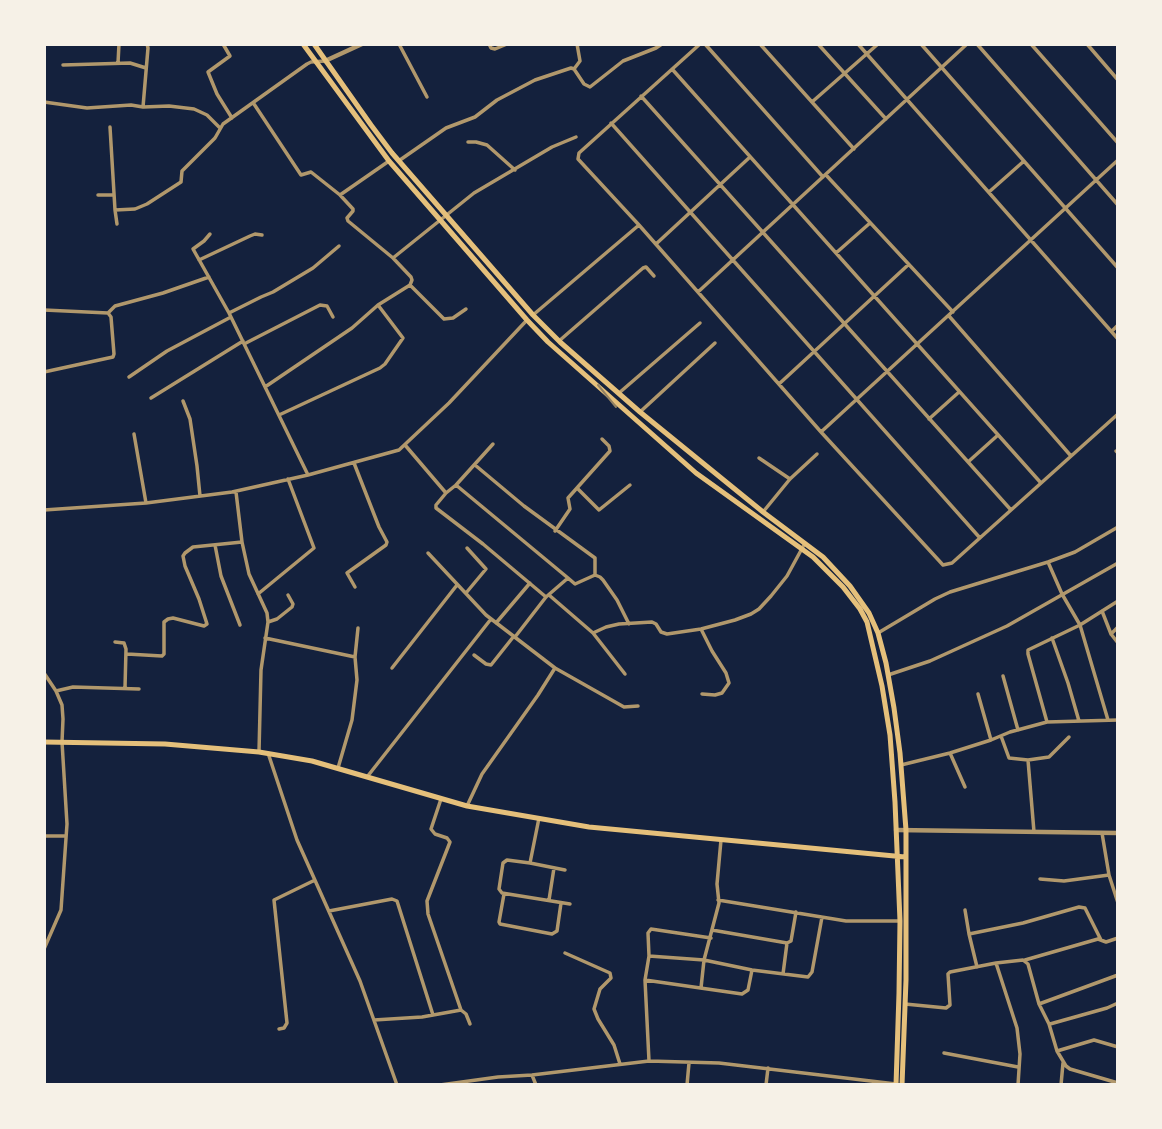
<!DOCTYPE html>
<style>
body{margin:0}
#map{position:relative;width:1162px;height:1129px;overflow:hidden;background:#14213d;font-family:"Noto Sans",sans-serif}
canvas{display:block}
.frame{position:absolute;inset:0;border:46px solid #f6f1e7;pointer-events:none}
</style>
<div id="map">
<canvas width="1162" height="1129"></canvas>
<div class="frame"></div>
</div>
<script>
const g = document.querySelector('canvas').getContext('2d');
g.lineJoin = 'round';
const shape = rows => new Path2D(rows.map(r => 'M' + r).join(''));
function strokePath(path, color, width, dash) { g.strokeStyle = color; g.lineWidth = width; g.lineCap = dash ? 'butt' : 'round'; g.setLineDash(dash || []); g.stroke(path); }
strokePath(shape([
 [223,44,230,56,208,72,217,94,232,118],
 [399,44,427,97],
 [489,44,491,48,495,49,507,44],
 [705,44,823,177],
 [760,44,854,149],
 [818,44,886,119],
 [858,44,1118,339],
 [921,44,1118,268],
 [977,44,1118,205],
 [1031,44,1118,143],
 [1087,44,1118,80],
 [118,63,119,44],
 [63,65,130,63,146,68],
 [574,69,580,61,577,44],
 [672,69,1041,483],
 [641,96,1011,510],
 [44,102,87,108,131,105,143,107,148,48,147,44],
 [812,102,878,44],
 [254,104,301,175,311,172,340,195,389,161],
 [143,107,169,106,194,109,207,115,220,128],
 [611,123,980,538],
 [110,127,115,210,135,209,147,204,181,182,182,171,215,138,223,124,307,64,311,62,325,61],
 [468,142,476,142,487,145,515,170],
 [400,160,446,128,475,117,497,100,535,80,571,68,574,69,584,84,590,87,623,61,656,48,662,44],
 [826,175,953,312],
 [989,192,1024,161],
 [98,195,113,195],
 [115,210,117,224],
 [639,225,821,432,943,565,952,563,1118,414],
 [210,234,204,241,193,249,229,313,308,475],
 [656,244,750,157],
 [836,253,870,223],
 [393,258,474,193,552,147,576,137],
 [199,260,250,236,255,234,262,235],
 [410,285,444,319,453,318,466,309],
 [698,292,967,44],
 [44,310,108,313,115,306,163,293,209,277],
 [229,313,261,297,273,292,313,268,339,246],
 [533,315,639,225,578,159,579,153,700,44],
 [949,316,1071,456],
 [1112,331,1118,325],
 [559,341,643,268,646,267,654,276],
 [244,344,320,305,327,306,333,317],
 [44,372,113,357,114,354,111,317,108,313],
 [129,377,167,351,231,317],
 [779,384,908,265],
 [265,387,352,328,378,305,410,285,412,280,411,277,393,258,348,221,347,218,353,211,353,209,340,195],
 [619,393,700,323],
 [151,398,243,341],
 [183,401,190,419,197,466,200,496],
 [640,412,715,343],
 [279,415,380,368,385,364,403,338,378,305],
 [929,419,959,392],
 [821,432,1118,160],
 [134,434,146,503],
 [405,445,446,493,456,485,568,578,546,597,515,637],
 [1116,451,1118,453],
 [759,458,790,479],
 [968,462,998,435],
 [354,463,379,527,387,542,386,545,347,573,355,587],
 [475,465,524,506,595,558,595,575,575,584,568,578],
 [456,485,493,444],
 [577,488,599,510,630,485],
 [236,492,242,542,249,574,267,613,268,622,261,670,259,752],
 [446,493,436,505,436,508,483,544,546,597],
 [44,510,146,503,232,492,308,475,399,450,449,403,527,320],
 [763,512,790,479,817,454],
 [555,531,570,509,568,498,610,451,609,446,602,439],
 [215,545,221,576,240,625],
 [428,553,486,615,555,668,538,695,482,774,467,806],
 [1048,562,1062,594,1080,625,1108,720],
 [595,575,600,577,603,580,617,600,629,624],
 [466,593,486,569,467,548],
 [258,594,314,548,288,479],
 [549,595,593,633],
 [1102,611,1111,634],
 [268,622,277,619,292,607,293,604,288,595],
 [496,623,530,583],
 [1118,627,1111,634,1118,643],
 [701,629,712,651,726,673,729,683,722,693,715,695,702,694],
 [878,633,935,599,950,592,1048,562,1075,552,1118,527],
 [265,638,355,657],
 [1052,638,1068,683,1079,721],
 [115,642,124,643,126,649,125,688],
 [127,654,162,656,164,654,164,622,168,619,173,618,204,626,207,624,199,599,185,566,183,556,185,553,193,547,242,542],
 [474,655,486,664,491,665,514,636],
 [392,668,457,585],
 [555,668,624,707,638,706],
 [44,673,56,691,62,705,63,719,62,742,67,824,61,910,44,949],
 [625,674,593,633,606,627,619,624,652,622,656,624,661,632,667,634,701,629,735,620,751,614,759,609,771,596,787,576,805,543],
 [888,675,930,661,1007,626,1118,563],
 [1003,676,1018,730],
 [56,691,73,687,139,689],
 [978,694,991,740],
 [1047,722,1028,654,1028,650,1080,625,1118,601],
 [1001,736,1009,758,1028,760,1034,832],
 [268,753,297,840,360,981,397,1085],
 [950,753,965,787],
 [1028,760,1049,757,1069,737],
 [901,765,950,753,991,740,1010,732,1047,722,1118,720],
 [338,768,352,720,357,680,355,657,358,628],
 [367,777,491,619],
 [441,799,431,829,435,834,447,838,450,842,427,901,428,914,461,1010],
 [539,818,530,863,507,860,503,863,499,889,502,893,570,904],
 [1102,833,1109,875],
 [44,836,66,836],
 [530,863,565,870],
 [1040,879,1064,881,1109,875,1118,903],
 [504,894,499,922,500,924,552,934,557,931,561,903],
 [549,900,554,868],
 [718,900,846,921,900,921],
 [965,910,969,934,977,967],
 [329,911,392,899,397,901,433,1015],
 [712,930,787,943,791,941,796,912],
 [969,934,1023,923,1079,907,1085,908,1101,940],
 [565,953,610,973,611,978,600,989,594,1009,598,1019,614,1045,620,1064],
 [649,956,648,933,651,929,711,938],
 [1025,960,1098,939,1106,942,1118,938],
 [996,963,1023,960,1028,964,1039,1004,1049,1024,1057,1051,1066,1066,1070,1069,1118,1083],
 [783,974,787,943],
 [645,980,742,994,748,990,752,970],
 [701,988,704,960,719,903,717,884,721,840],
 [905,1004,946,1008,950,1005,948,974,950,972,996,963,1017,1028,1020,1054,1018,1085],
 [1039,1004,1118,975],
 [374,1020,422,1017,461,1010,466,1014,470,1024],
 [1050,1024,1107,1008,1118,1003],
 [279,1029,284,1028,287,1023,274,900,315,880],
 [1057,1051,1094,1040,1118,1047],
 [944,1053,1018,1067],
 [649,1061,645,980,649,956,704,960,752,970,808,977,812,972,822,917],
 [532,1075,536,1085],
 [440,1085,498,1077,532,1075,649,1061,719,1063,896,1084],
 [687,1085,689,1063],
 [766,1085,768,1068],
 [1061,1085,1063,1063]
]), '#b1986c', 3.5);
strokePath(shape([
 [325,61,362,44],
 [896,830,1118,833]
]), '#b1986c', 4.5);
strokePath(shape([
 [303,44,389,161,527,320,548,342,696,473,813,557,843,587,860,609,867,622,882,686,890,735,895,802,900,921,899,993,896,1085],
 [314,44,371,125,392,153,533,315,560,342,640,412,763,512,823,557,850,586,869,613,878,633,886,663,894,708,900,753,906,830,906,980,902,1085],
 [44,742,165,744,259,752,312,761,467,806,589,827,905,857]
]), '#e5c07b', 5);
strokePath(shape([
 [598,385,616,407]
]), '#918062', 2);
</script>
